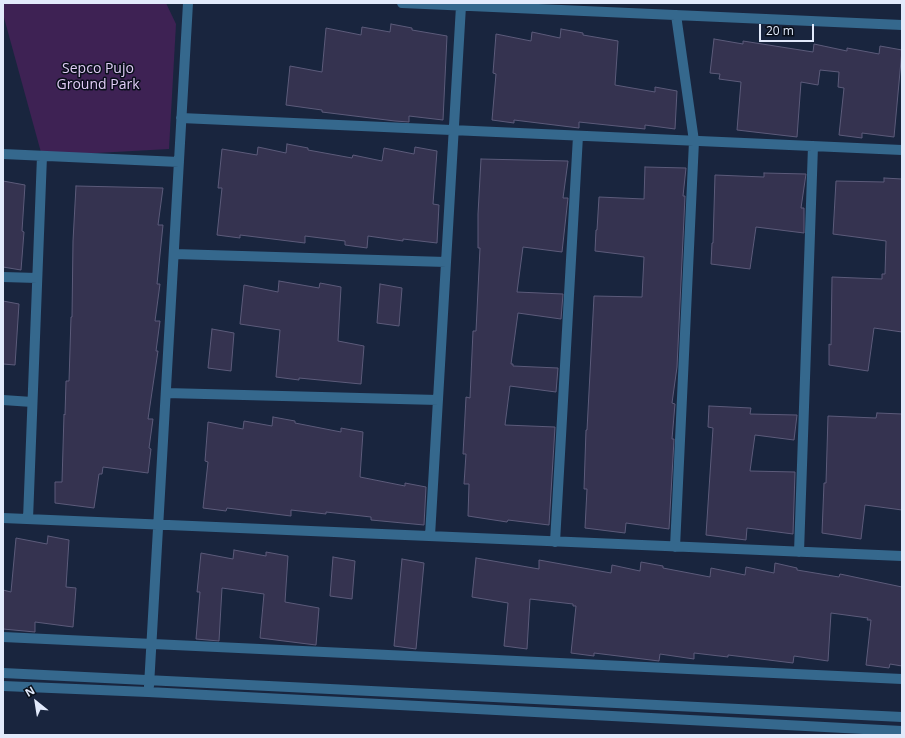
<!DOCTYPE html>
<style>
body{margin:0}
#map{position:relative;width:905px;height:738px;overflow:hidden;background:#19253e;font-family:"Open Sans",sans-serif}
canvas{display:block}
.frame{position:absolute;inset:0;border:4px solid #e2eafb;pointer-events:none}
.north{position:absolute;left:16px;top:682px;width:40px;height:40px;-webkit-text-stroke:3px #090f1a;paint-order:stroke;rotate:330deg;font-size:11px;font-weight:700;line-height:16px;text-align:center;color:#e2eafb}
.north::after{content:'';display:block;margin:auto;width:14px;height:18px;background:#e2eafb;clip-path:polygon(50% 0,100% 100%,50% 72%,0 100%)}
.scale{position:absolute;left:759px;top:24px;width:55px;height:18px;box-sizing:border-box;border:2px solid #e2eafb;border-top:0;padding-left:5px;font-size:12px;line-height:14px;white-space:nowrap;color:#e2eafb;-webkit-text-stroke:3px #090f1a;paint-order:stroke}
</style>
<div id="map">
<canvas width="905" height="738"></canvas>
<div class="frame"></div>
<div class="north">N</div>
<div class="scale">20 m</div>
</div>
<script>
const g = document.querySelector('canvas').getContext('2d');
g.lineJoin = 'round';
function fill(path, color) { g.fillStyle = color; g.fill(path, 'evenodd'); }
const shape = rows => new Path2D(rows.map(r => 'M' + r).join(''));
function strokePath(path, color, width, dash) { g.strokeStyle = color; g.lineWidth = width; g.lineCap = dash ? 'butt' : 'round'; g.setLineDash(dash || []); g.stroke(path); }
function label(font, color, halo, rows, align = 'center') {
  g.font = font + ' "Open Sans",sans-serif'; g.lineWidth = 3; g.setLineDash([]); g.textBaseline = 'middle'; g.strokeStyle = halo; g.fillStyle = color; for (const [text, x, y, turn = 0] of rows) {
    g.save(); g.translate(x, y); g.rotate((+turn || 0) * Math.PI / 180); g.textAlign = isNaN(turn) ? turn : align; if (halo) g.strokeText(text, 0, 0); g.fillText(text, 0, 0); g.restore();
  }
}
fill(shape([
 [5,3,166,3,176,24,169,149,42,156,3,14,3,4]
]), '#3e2254');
const building = shape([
 [391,24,412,28,412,30,447,36,443,120,409,116,409,122,395,121,322,112,322,110,286,105,290,66,322,72,326,28,361,35,362,27,390,32,391,24],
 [561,29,583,33,583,35,618,41,615,85,655,92,655,87,677,91,675,129,645,125,645,129,579,122,579,128,514,120,514,123,492,120,496,74,493,73,496,34,531,41,532,32,560,38,561,29],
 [714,39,743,44,743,41,813,52,814,44,847,51,847,48,879,54,880,46,902,50,894,137,862,133,862,138,839,135,844,88,838,87,839,72,820,70,818,85,801,82,797,137,737,130,741,82,719,79,720,74,710,73,714,39],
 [287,144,308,148,308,150,352,158,353,155,382,161,384,148,414,154,415,147,437,151,433,204,439,205,437,243,403,239,403,241,368,236,367,248,345,245,345,241,305,236,305,243,240,235,240,238,217,235,222,188,218,188,222,149,257,155,258,147,286,153,287,144],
 [481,159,568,161,563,198,568,198,562,252,523,247,517,292,563,294,561,319,518,313,511,364,513,364,513,366,558,368,556,392,510,386,505,425,555,427,549,525,508,520,507,522,468,516,469,484,464,484,466,454,463,454,466,397,470,398,473,331,476,331,480,248,478,248,478,214,481,159],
 [645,167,686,168,683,196,685,196,677,367,672,403,675,404,672,439,674,439,669,529,626,523,625,533,585,528,587,489,584,489,586,430,587,430,594,296,642,297,644,257,595,251,596,230,597,230,599,197,644,199,645,167],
 [764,173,806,174,801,208,804,208,804,233,756,227,750,269,711,264,712,243,713,243,715,175,764,177,764,173],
 [884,178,902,179,902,332,874,328,868,371,829,365,829,344,831,345,832,277,882,279,882,274,885,274,886,241,833,234,836,181,884,182,884,178],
 [3,181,25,185,22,231,24,232,21,270,3,267,3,181],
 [76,186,163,188,158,225,163,225,157,284,160,284,155,321,160,321,156,351,158,351,148,419,153,419,149,448,151,449,148,473,103,467,102,474,99,474,94,508,55,503,55,482,62,482,64,414,65,415,66,381,69,381,71,317,72,317,73,241,76,186],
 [279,281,319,288,320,283,341,287,338,341,364,346,361,384,299,378,299,380,276,377,280,330,240,324,244,285,278,292,279,281],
 [380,284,402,288,399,326,377,323,380,284],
 [3,301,19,304,15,365,3,364,3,301],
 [212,329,234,333,231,371,208,368,212,329],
 [709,406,751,408,750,414,797,415,794,440,755,435,750,471,795,472,793,534,747,528,746,540,706,535,713,428,708,427,709,406],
 [877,413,902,414,902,510,865,505,861,539,822,533,824,483,826,483,828,416,876,418,877,413],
 [273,417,295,421,295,423,341,432,341,428,363,432,360,477,405,486,405,483,426,487,424,525,371,520,371,517,326,512,326,514,291,510,291,516,227,508,226,511,203,508,208,462,205,461,208,422,243,429,244,421,272,426,273,417],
 [48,536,69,540,66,587,76,588,73,627,35,622,35,632,3,629,3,590,11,592,16,538,47,544,48,536],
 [234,550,266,556,266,552,288,556,285,602,319,608,316,645,260,638,264,594,222,588,219,641,196,639,200,592,197,592,201,553,233,559,234,550],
 [333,557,355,561,352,599,330,596,333,557],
 [476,558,539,569,539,560,611,573,612,565,640,571,641,562,663,566,663,568,710,577,711,568,745,575,746,567,774,573,775,563,797,568,797,570,839,577,840,574,902,587,902,666,890,664,889,668,866,665,871,620,867,620,868,618,831,613,828,661,794,656,793,663,728,655,728,657,694,653,694,659,660,654,659,661,594,653,594,656,571,653,576,606,573,606,573,604,530,599,527,649,504,646,508,603,472,597,476,558],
 [402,559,424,563,416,649,394,646,402,559]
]);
fill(building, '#353350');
strokePath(building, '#5c5b7a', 1);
strokePath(shape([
 [402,3,902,25],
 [181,118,902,150],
 [3,154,179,162],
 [174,254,446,262],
 [3,277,37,278],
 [166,393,438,400],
 [3,400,32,402],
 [3,518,902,556],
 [28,519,42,156],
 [430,536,461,6],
 [555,542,578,136],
 [675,547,694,141,676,15],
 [799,552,813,146],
 [3,637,902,679],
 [3,673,902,717],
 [3,686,148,692,902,731],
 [149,686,188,3]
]), '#35688d', 10);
label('14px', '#e0ccf5', '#090f1a', [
 ["Sepco Pujo",98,69],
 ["Ground Park",98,85]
]);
</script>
